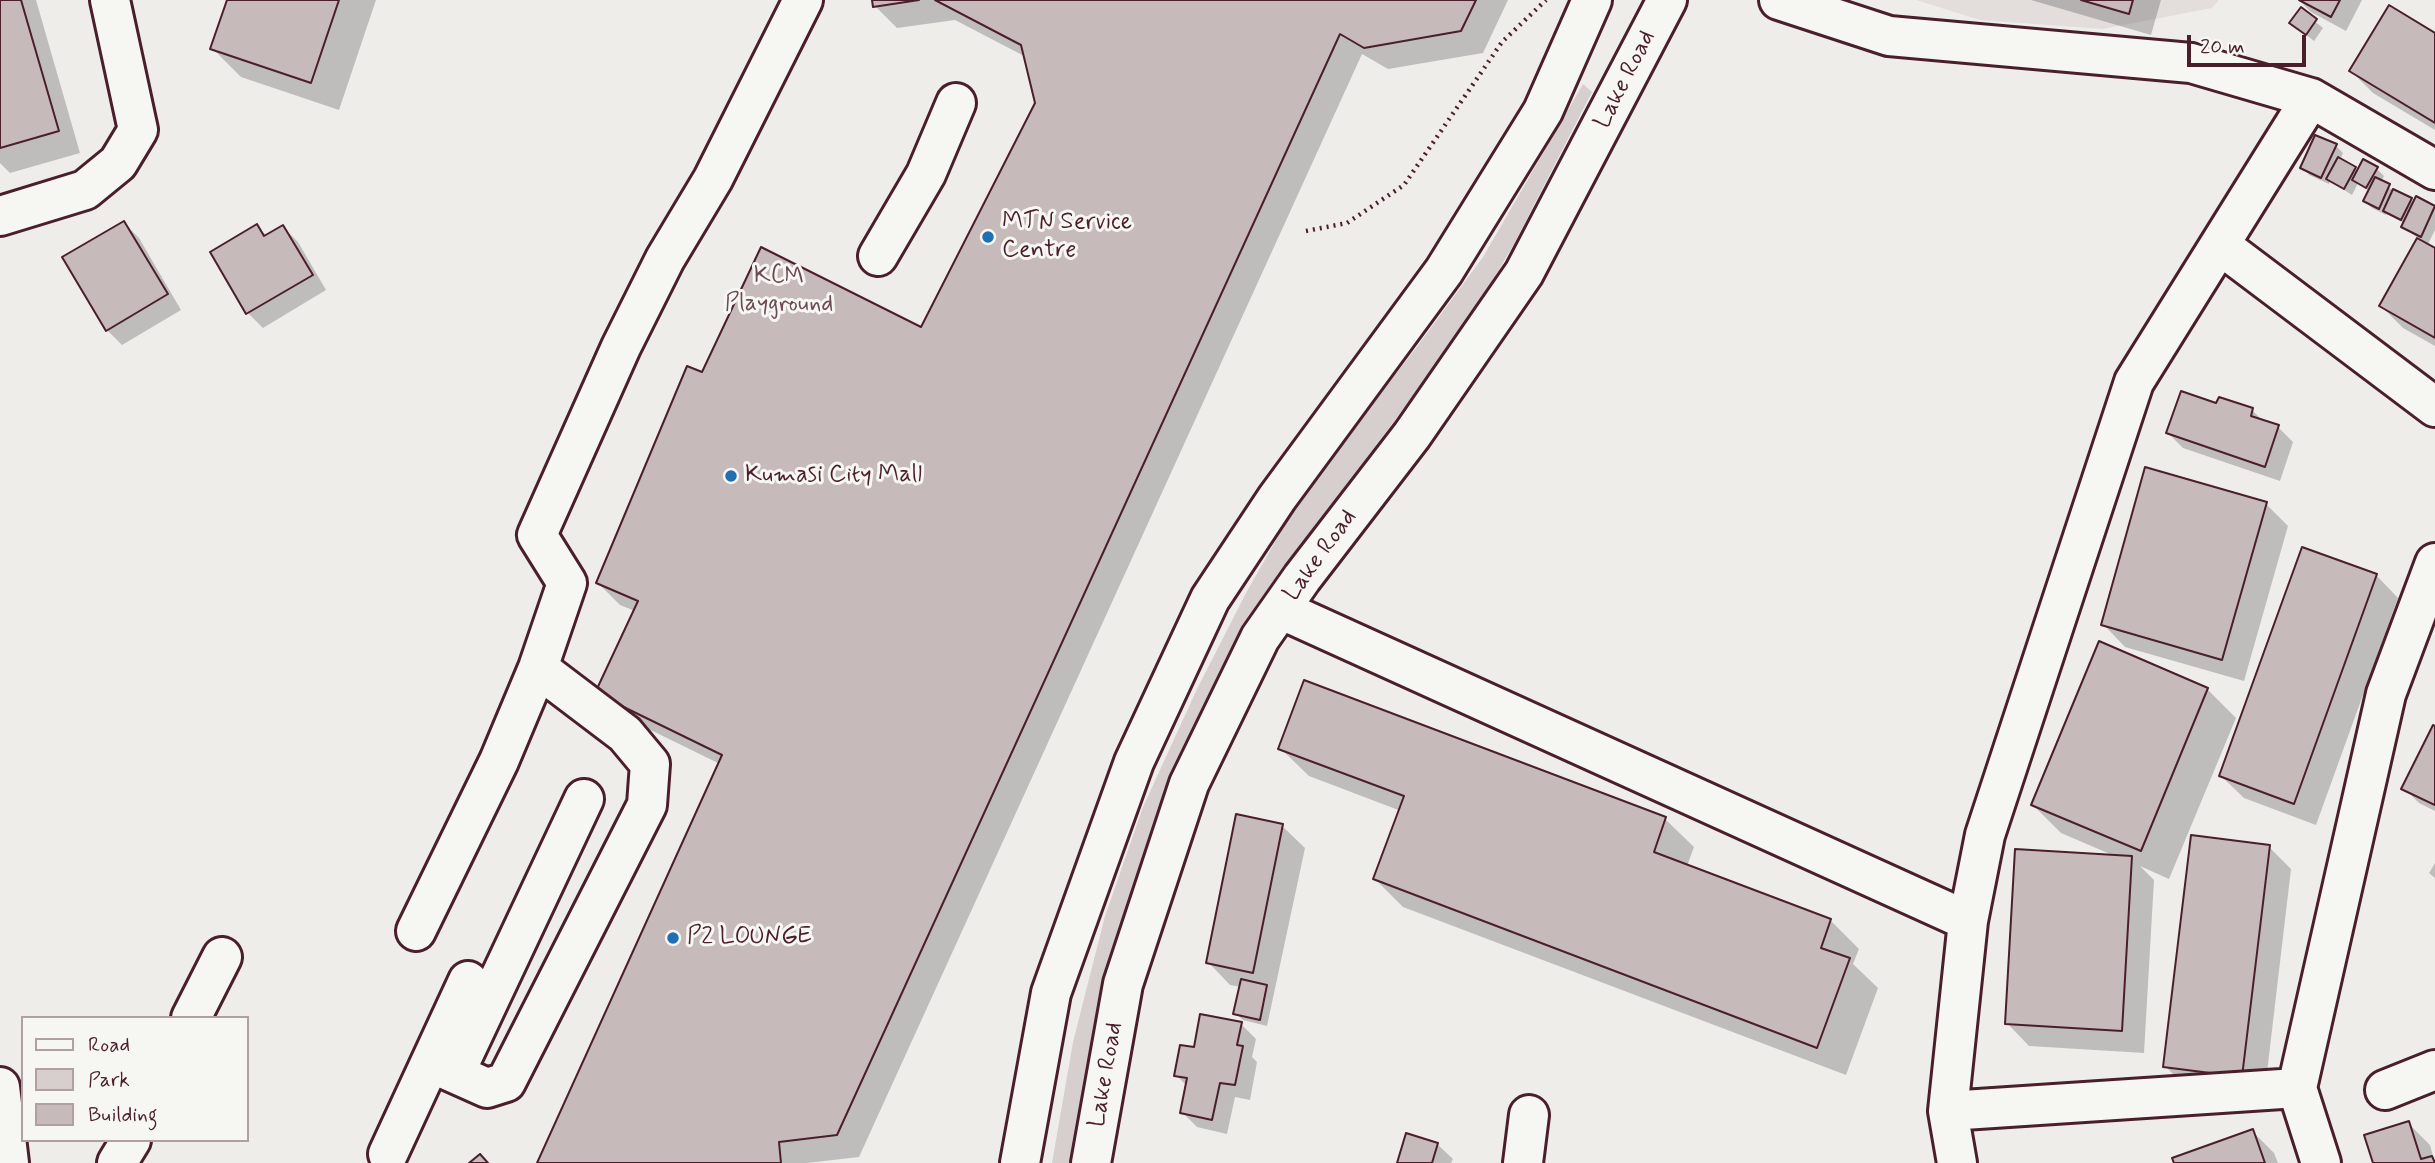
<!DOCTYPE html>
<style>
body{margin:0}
#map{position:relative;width:2435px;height:1163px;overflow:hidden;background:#efedea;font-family:Mynerve,sans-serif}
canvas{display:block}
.legend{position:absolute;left:21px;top:1016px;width:228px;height:126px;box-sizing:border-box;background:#f6f6f2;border:2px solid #b1a0a2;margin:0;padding:9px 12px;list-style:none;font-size:21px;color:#4a1f2b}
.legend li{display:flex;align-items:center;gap:14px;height:35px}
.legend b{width:35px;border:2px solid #b1a0a2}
.scale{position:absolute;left:2187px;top:35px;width:119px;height:32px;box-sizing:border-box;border:4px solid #4a1f2b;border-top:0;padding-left:9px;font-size:21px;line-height:24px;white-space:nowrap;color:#4a1f2b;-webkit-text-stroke:5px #f6f6f2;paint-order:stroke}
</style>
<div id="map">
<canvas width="2435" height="1163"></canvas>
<ul class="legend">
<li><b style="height:9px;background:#f6f6f2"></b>Road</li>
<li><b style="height:19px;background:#d7cfce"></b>Park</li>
<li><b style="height:19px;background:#c6babb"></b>Building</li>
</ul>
<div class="scale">20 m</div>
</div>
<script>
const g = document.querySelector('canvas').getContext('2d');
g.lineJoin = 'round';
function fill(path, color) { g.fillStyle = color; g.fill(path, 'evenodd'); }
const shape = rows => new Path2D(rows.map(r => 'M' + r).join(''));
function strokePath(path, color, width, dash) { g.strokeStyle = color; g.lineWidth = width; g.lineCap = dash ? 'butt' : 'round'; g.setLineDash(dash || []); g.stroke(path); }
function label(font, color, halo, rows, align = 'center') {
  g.font = font + ' Mynerve,sans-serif'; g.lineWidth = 6; g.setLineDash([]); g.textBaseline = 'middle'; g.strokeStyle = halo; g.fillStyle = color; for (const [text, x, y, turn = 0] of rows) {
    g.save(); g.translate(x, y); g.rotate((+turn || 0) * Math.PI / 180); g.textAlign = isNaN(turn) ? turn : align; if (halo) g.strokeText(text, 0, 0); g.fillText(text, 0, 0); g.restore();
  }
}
fill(shape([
 [1916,0,2219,0,2212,8,2103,29,1980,20]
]), '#e3dedc');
fill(shape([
 [1583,84,1592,92,1514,244,1465,327,1285,566,1227,663,1153,831,1115,945,1088,1067,1075,1163,1052,1163,1073,1042,1105,916,1143,807,1197,689,1246,593,1301,496,1416,348,1483,257]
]), '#d7cfce');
fill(shape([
 [0,0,36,0,80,153,10,173,0,163],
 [228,0,376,0,339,110,241,77,212,48],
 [874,0,1508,0,1483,53,1388,69,1362,54,859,1157,807,1163,539,1163,720,764,620,715,598,693,635,611,620,605,598,583,703,374,921,330,1036,103,1026,57,955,20,897,28,875,6],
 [2031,0,2161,0,2151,35],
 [2299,0,2362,0,2346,31,2311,12],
 [2301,10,2323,28,2314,41,2291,23],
 [2435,35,2435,130,2373,93,2351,71],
 [2336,146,2343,153,2340,160,2359,172,2364,162,2377,169,2384,176,2381,182,2395,192,2415,203,2417,199,2435,208,2435,230,2427,246,2435,250,2435,346,2403,328,2381,306,2418,238,2403,227,2405,224,2387,213,2386,215,2372,208,2365,201,2370,192,2358,183,2352,195,2330,181,2329,184,2309,175,2302,167],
 [124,223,139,238,181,310,122,345,107,330],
 [257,226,267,236,283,227,298,242,326,290,263,328,248,313,212,253],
 [2217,405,2252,410,2265,423,2278,427,2293,442,2280,481,2183,448,2168,433],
 [2266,504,2288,526,2244,681,2125,647,2103,624],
 [2376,575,2398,598,2316,825,2244,798,2221,776],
 [2100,644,2207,689,2236,718,2169,879,2140,866,2154,880,2144,1053,2029,1046,2007,1023,2117,857,2061,833,2033,805],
 [2435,728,2435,811,2419,803,2404,788],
 [1280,748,1665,819,1694,847,1687,866,1830,920,1859,949,1853,964,1878,988,1846,1075,1403,907,1375,879,1401,811,1309,776],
 [1282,826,1305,848,1267,1026,1243,1020,1235,1013,1241,987,1230,985,1208,962],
 [2269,847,2291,869,2264,1098,2187,1088,2165,1066],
 [2435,863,2435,878,2429,873],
 [1241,1024,1256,1039,1252,1057,1257,1062,1250,1100,1235,1097,1227,1134,1197,1127,1182,1112,1187,1086,1176,1075,1195,1049],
 [2408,1123,2430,1145,2435,1163,2375,1163],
 [2252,1131,2274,1153,2278,1163,2175,1163],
 [1437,1144,1453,1159,1451,1163,1399,1163]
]), '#0003');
const building = shape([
 [0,0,21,0,59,131,0,148,0,0],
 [227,0,339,0,311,83,210,49,227,0],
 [872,0,919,0,873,7,872,0],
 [935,0,1476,0,1461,31,1364,48,1340,34,837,1135,779,1142,781,1163,537,1163,722,755,595,693,638,601,596,583,687,366,702,372,761,247,921,327,1035,103,1021,45,935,0],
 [2081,0,2133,0,2129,14,2081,0],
 [2299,0,2340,0,2331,17,2299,0],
 [2389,5,2435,33,2435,123,2349,71,2389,5],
 [2301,7,2317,19,2306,35,2289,23,2301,7],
 [2315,135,2337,144,2321,178,2300,168,2315,135],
 [2338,157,2356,167,2344,189,2326,179,2338,157],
 [2363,159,2378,167,2366,188,2352,180,2363,159],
 [2375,177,2390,184,2379,209,2363,201,2375,177],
 [2393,189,2412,198,2401,220,2383,211,2393,189],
 [2416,196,2435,206,2421,237,2401,227,2416,196],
 [124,221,168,294,106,331,62,257,124,221],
 [257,224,264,236,283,225,313,275,246,314,210,252,257,224],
 [2417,238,2435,248,2435,338,2379,306,2417,238],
 [2181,391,2216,403,2219,397,2253,408,2251,416,2279,425,2265,467,2166,433,2181,391],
 [2145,467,2267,502,2222,660,2101,625,2145,467],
 [2302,547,2377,574,2294,804,2219,776,2302,547],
 [2099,641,2208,688,2141,851,2031,805,2099,641],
 [1304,680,1666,817,1654,852,1831,919,1821,948,1850,958,1817,1048,1373,879,1404,796,1278,749,1304,680],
 [2433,725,2435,726,2435,805,2401,789,2433,725],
 [1236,814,1283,824,1253,973,1206,963,1236,814],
 [2191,835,2270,845,2242,1077,2163,1067,2191,835],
 [2015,849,2132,856,2122,1031,2005,1024,2015,849],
 [1241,979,1267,985,1260,1020,1233,1014,1241,979],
 [1200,1014,1242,1022,1237,1045,1243,1046,1235,1085,1220,1083,1212,1120,1180,1113,1187,1078,1174,1076,1180,1045,1194,1047,1200,1014],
 [2409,1121,2421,1159,2432,1156,2435,1163,2373,1163,2364,1135,2409,1121],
 [2253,1129,2265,1163,2174,1163,2172,1158,2253,1129],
 [1406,1133,1438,1143,1432,1163,1397,1163,1406,1133],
 [480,1154,488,1163,469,1163,480,1154]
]);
fill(building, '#c6babb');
strokePath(building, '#4a1f2b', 2);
const minor = shape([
 [1779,0,1889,36,2191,63,2311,98,2435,170],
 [0,216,85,190,118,163,138,130,110,0],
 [2220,245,2435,407],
 [878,256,926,174,956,103],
 [1282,610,1968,921],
 [416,931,499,761,538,668,567,583,537,535,621,347,665,259,713,179,803,0],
 [191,1018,222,957],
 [431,1063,487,1088,506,1082,647,805,650,764,625,734,538,668],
 [455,1073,584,799],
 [0,1087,9,1163],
 [2385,1090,2435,1070],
 [1948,1111,2297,1088],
 [388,1154,468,981],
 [117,1163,131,1140],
 [1523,1163,1529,1115],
 [1957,1163,1948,1111,1968,921,1985,835,2134,382,2311,98],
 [2321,1163,2297,1088,2386,694,2435,563]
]);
const major = shape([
 [1020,1163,1051,993,1134,762,1210,599,1277,498,1444,271,1543,111,1592,0],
 [1091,1163,1123,984,1189,784,1260,638,1302,578,1412,435,1524,273,1667,0]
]);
strokePath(minor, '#4a1f2b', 44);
strokePath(major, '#4a1f2b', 44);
strokePath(shape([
 [1306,231,1347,223,1404,185,1502,42,1546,0]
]), '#4a1f2b', 4.5, [2, 5]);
strokePath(minor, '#f6f6f2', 38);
strokePath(major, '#f6f6f2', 38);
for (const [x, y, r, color] of [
 [988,237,7,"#1f6fb2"],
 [731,476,7,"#1f6fb2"],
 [673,938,7,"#1f6fb2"]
]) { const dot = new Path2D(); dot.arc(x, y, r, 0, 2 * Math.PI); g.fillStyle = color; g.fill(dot); strokePath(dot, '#f6f6f2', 2.5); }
label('24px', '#4a1f2b', '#f6f6f2', [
 ["Lake Road",1626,80,-63],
 ["Lake Road",1321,556,-54],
 ["Lake Road",1107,1075,-80]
]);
label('24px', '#4a1f2b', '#f6f6f2', [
 ["MTN Service",1002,223],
 ["Centre",1002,251],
 ["Kumasi City Mall",745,476],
 ["P2 LOUNGE",687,938]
], 'left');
label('24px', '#6d4b54', '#f6f6f2', [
 ["KCM",779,277],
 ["Playground",779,305]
]);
</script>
